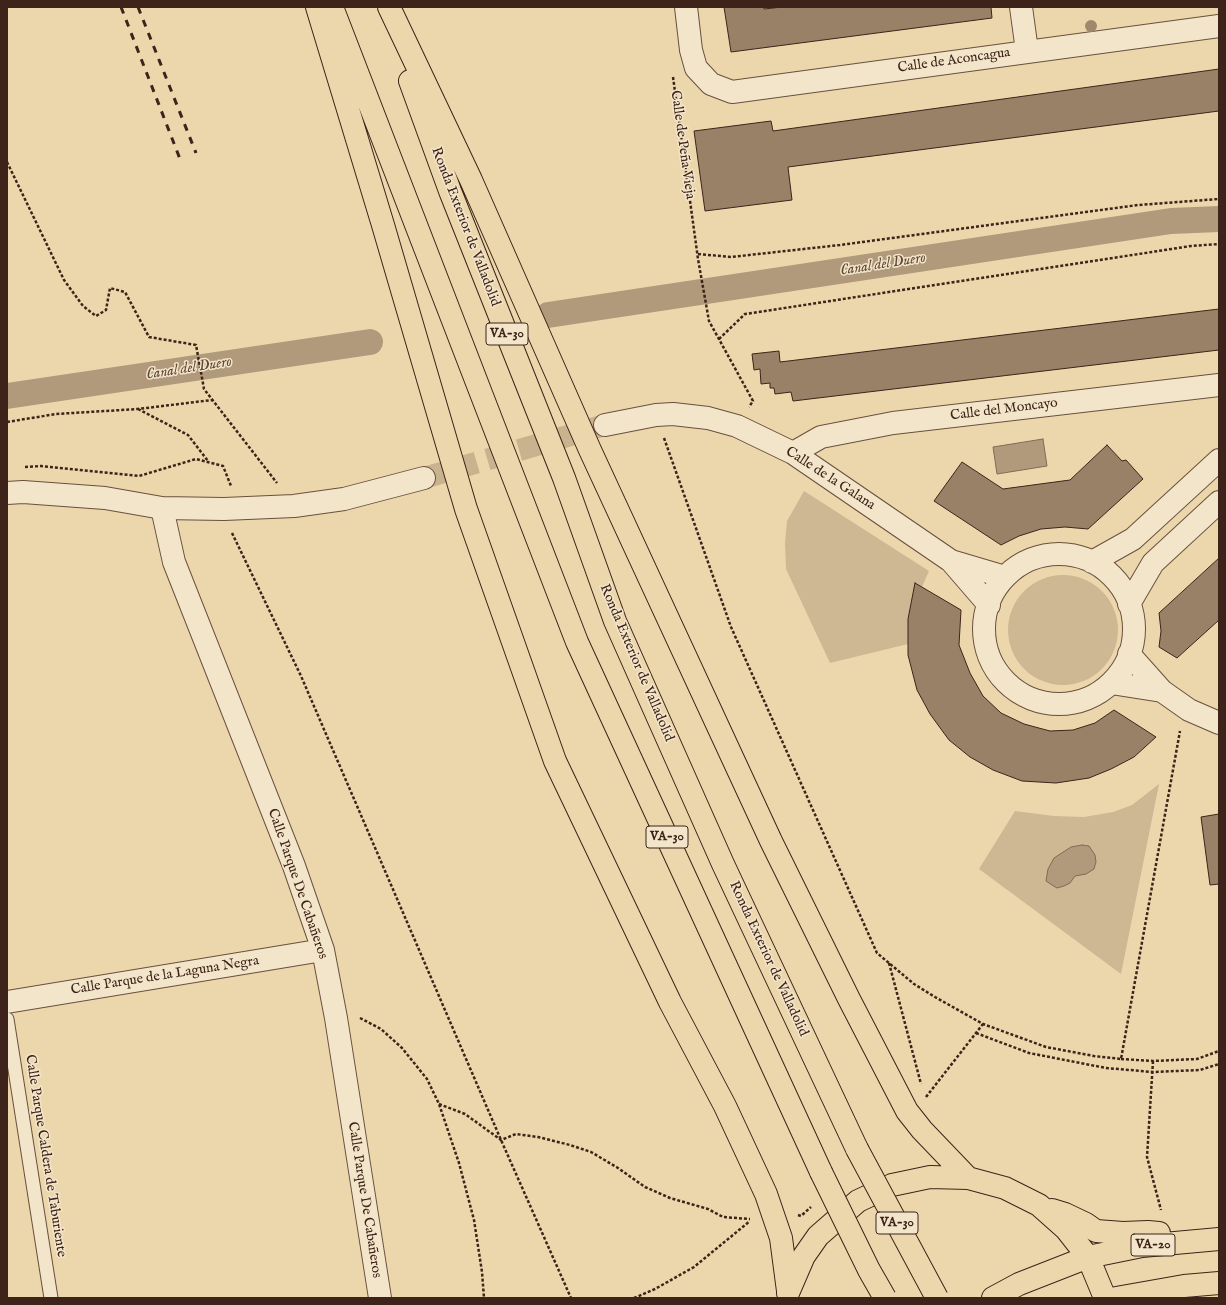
<!DOCTYPE html>
<meta charset="utf-8">
<style>
body{margin:0}
#map{position:relative;width:1226px;height:1305px;overflow:hidden;background:#ecd7ad;font-family:"IM FELL English",serif}
canvas{display:block}
.frame{position:absolute;inset:0;border:8px solid #3d2319;pointer-events:none}
</style>
<div id="map">
<canvas width="1226" height="1305"></canvas>
<div class="frame"></div>
</div>
<script>
const g = document.querySelector('canvas').getContext('2d');
g.lineJoin = 'round';
function fill(path, color) { g.fillStyle = color; g.fill(path, 'evenodd'); }
const shape = rows => new Path2D(rows.map(r => 'M' + r).join(''));
function strokePath(path, color, width, dash) { g.strokeStyle = color; g.lineWidth = width; g.lineCap = dash ? 'butt' : 'round'; g.setLineDash(dash || []); g.stroke(path); }
function label(font, color, halo, rows, align = 'center') {
  g.font = font + ' "IM FELL English",serif'; g.lineWidth = 3; g.setLineDash([]); g.textBaseline = 'middle'; g.strokeStyle = halo; g.fillStyle = color; for (const [text, x, y, turn = 0] of rows) {
    g.save(); g.translate(x, y); g.rotate((+turn || 0) * Math.PI / 180); g.textAlign = isNaN(turn) ? turn : align; if (halo) g.strokeText(text, 0, 0); g.fillText(text, 0, 0); g.restore();
  }
}
fill(shape([
 [804,491,929,571,922,587,915,584,908,619,908,644,830,663,786,569,785,543,787,521],
 '1008 630a55 55 0 1 1 110 0a55 55 0 1 1-110 0Z',
 [1159,784,1121,974,979,869,1015,811,1054,816,1084,817,1113,812,1132,805]
]), '#ceb894');
const water = shape([
 [1043,439,1047,466,997,474,993,447,1043,439],
 [1082,845,1089,846,1095,855,1096,862,1094,869,1086,874,1075,876,1070,883,1064,886,1057,888,1052,885,1046,881,1048,869,1054,858,1071,847,1082,845]
]);
fill(water, '#b09a7b');
strokePath(water, '#826a54', 1);
strokePath(shape([
 [548,315,1171,221,1219,219],
 [7,396,370,342]
]), '#b09a7b', 26);
const building = shape([
 [724,7,764,7,764,9,782,7,991,7,992,18,731,52,724,7],
 [1219,69,1219,111,788,167,792,200,705,211,694,131,771,121,773,131,1219,69],
 [1219,309,1219,350,793,401,791,392,775,394,774,388,770,388,770,383,761,384,760,369,754,370,752,354,779,351,780,362,1219,309],
 [1107,445,1122,461,1126,460,1143,479,1088,529,1065,527,1041,529,1019,536,1001,545,934,501,962,462,1003,489,1070,480,1107,445],
 [1219,558,1219,620,1177,658,1159,647,1161,631,1159,613,1219,558],
 [915,583,961,610,959,645,970,673,983,696,1001,713,1024,724,1050,731,1073,730,1095,723,1114,710,1156,737,1134,757,1111,769,1089,778,1056,783,1022,781,993,770,970,757,949,740,930,714,917,690,908,655,908,619,915,583],
 [1219,814,1219,884,1210,885,1201,817,1219,814]
]);
fill(building, '#988166');
strokePath(building, '#3d2319', 1);
strokePath(shape([
 [424,478,605,425]
]), '#c9b38f', 22, [22, 11]);
const lane = shape([
 [7,1019,51,1298]
]);
const street = shape([
 [686,7,691,50,696,68,711,84,732,92,1219,26],
 [1021,7,1027,51],
 [605,425,656,415,673,414,708,418,737,426,793,453,951,561,989,605],
 [793,453,821,437,893,423,1219,385],
 [7,493,23,492,105,498,162,508,224,509,294,506,344,499,424,478],
 [162,508,174,562,294,866,323,950,336,1018,380,1298],
 '984 629a75 75 0 1 1 150 0a75 75 0 1 1-150 0Z',
 [951,561,1005,577],
 [1092,562,1133,539,1219,460],
 [1129,604,1153,563,1219,502],
 [1129,654,1162,691,1189,710,1219,723],
 [1111,683,1162,691],
 [7,1002,323,950]
]);
const highway = shape([
 [317,7,383,225,466,509,555,761,670,1002,725,1106,766,1194,781,1238,788,1291],
 [332,7,577,642,821,1172],
 [389,7,471,180,590,450,771,841,849,999,907,1111,922,1130,968,1178],
 [410,81,450,191,564,478,615,621,723,864,857,1149],
 [1052,1210,1065,1214,1086,1224,1096,1231,1123,1233,1148,1232,1159,1233],
 [788,1293,804,1256,818,1236,858,1201,892,1185,930,1177,968,1178,1005,1188,1039,1205,1066,1229,1088,1257,1105,1298],
 [993,1298,1019,1284,1088,1257,1142,1246,1219,1239],
 [1116,1298,1184,1286,1219,1283]
]);
strokePath(lane, '#69503e', 15);
strokePath(street, '#69503e', 24);
strokePath(highway, '#3d2319', 24);
strokePath(shape([
 [673,77,698,259,709,321,753,401,749,407],
 [7,162,64,280,83,306,96,316,106,310,110,288,125,292,149,337,196,345,204,389,277,483],
 [698,254,731,257,840,245,1138,205,1219,199],
 [719,339,745,314,1191,246,1219,244],
 [138,409,188,435,208,461],
 [7,422,56,414,138,409,212,400],
 [664,438,731,627,877,953,914,984,935,997,983,1024,1046,1047,1094,1056,1121,1059,1180,731],
 [25,467,41,466,139,476,196,459,223,466,231,486],
 [232,533,301,676,501,1140,571,1298],
 [889,963,921,1084],
 [360,1018,381,1029,402,1048,427,1079,439,1104,459,1163,474,1220,482,1272,484,1298],
 [976,1033,1029,1053,1106,1068,1153,1072,1200,1070,1219,1064],
 [1121,1059,1153,1061,1197,1059,1219,1051],
 [1153,1061,1147,1157,1161,1210],
 [926,1097,983,1024],
 [439,1104,465,1114,501,1140,516,1134,538,1137,570,1145,591,1152,618,1168,645,1187,670,1198,708,1209,723,1217,750,1219],
 [798,1215,801,1216,811,1207],
 [634,1298,655,1289,694,1267,750,1221]
]), '#3d2319', 2.5, [3, 2]);
strokePath(lane, '#f3e5ca', 13);
strokePath(street, '#f3e5ca', 22);
strokePath(highway, '#ecd7ad', 22);
strokePath(shape([
 [121,7,180,159],
 [138,7,196,153]
]), '#3d2319', 3, [7, 7]);
const highwayBridge = shape([
 [857,1149,937,1298],
 [821,1172,869,1270,885,1298]
]);
strokePath(highwayBridge, '#3d2319', 24, []);
strokePath(highwayBridge, '#ecd7ad', 22);
g.fillStyle = '#a0886d';
for (const [x, y] of [
 [1091,26]
]) { g.beginPath(); g.arc(x, y, 6, 0, 2 * Math.PI); g.fill(); }
for (const [x, y, w] of [
 [507,334,42],
 [667,837,42],
 [897,1223,42],
 [1153,1245,44]
]) { const box = new Path2D(); box.roundRect(x - w / 2, y - 11, w, 22, 3); g.fillStyle = '#f3e5ca'; g.fill(box); strokePath(box, '#3d2319', 1); }
label('bold 13px', '#3d2319', null, [
 ["VA-30",507,334],
 ["VA-30",667,837],
 ["VA-30",897,1223],
 ["VA-20",1153,1245]
]);
label('14px', '#3d2319', '#f3e5ca', [
 ["Calle de Aconcagua",954,61,-8],
 ["Calle de Peña Vieja",682,145,82],
 ["Ronda Exterior de Valladolid",465,227,69],
 ["Calle del Moncayo",1004,410,-7],
 ["Calle de la Galana",830,479,33],
 ["Ronda Exterior de Valladolid",636,663,67],
 ["Calle Parque De Cabañeros",297,884,71],
 ["Ronda Exterior de Valladolid",768,959,65],
 ["Calle Parque de la Laguna Negra",165,976,-9],
 ["Calle Parque Caldera de Taburiente",45,1156,81],
 ["Calle Parque De Cabañeros",364,1200,81]
]);
label('italic 15px', '#604736', '#f3e5ca', [
 ["Canal del Duero",883,265,-9],
 ["Canal del Duero",189,369,-9]
]);
</script>
